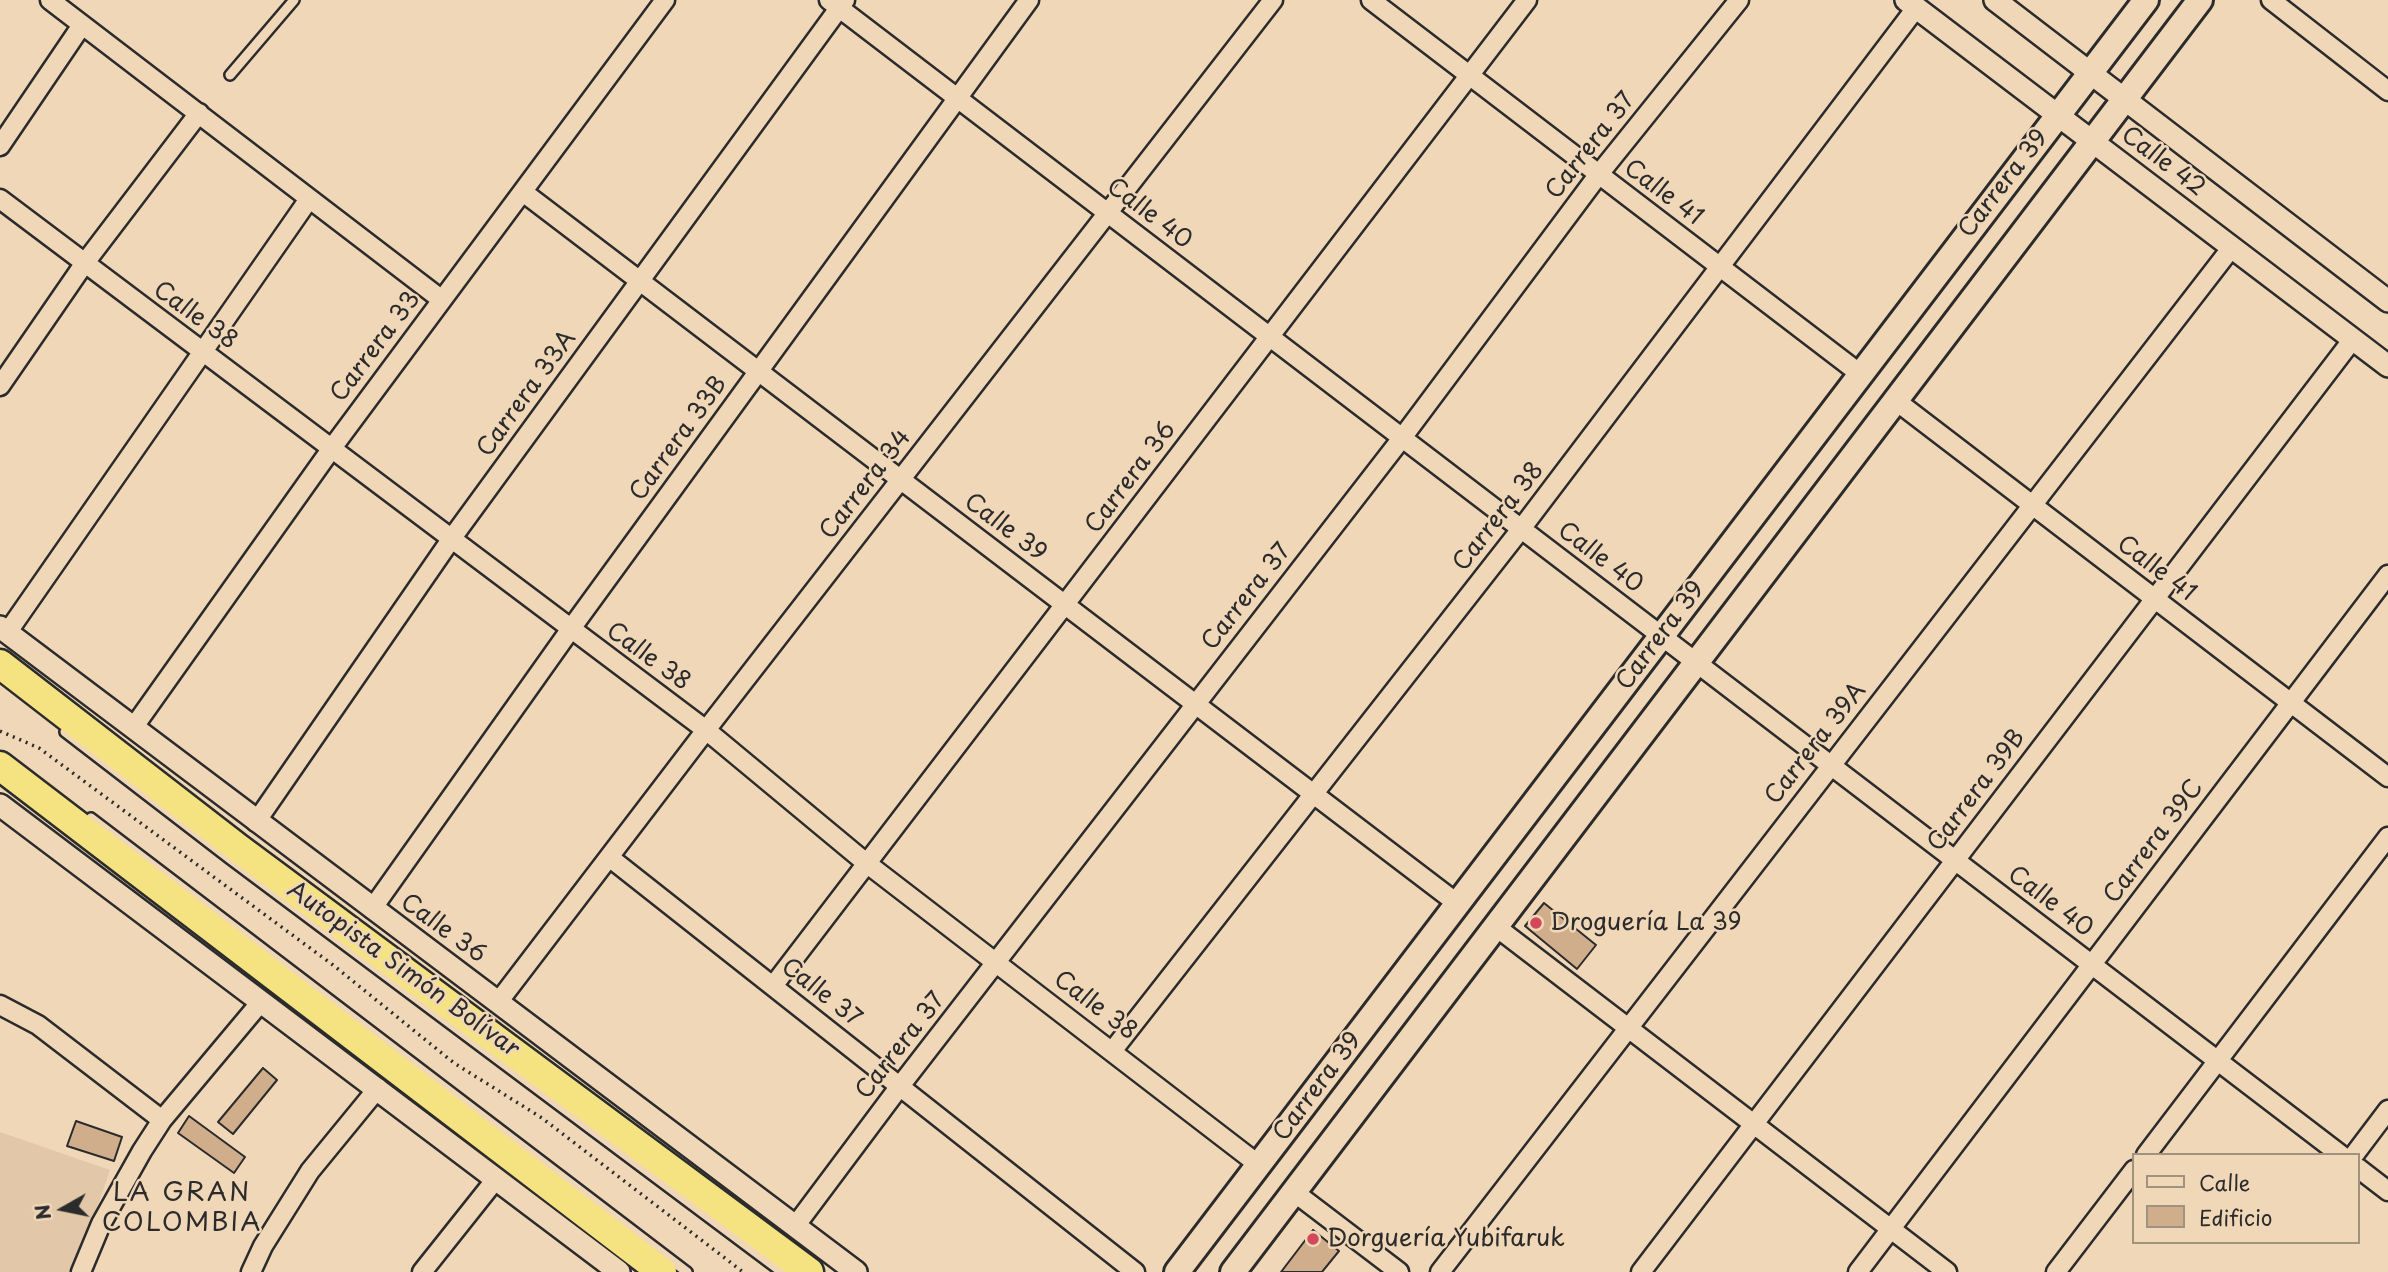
<!DOCTYPE html>
<meta charset="utf-8">
<style>
body{margin:0}
#map{position:relative;width:2388px;height:1272px;overflow:hidden;background:#f0d7b8;font-family:"Playpen Sans",sans-serif}
canvas{display:block}
.legend{position:absolute;left:2132px;top:1153px;width:228px;height:91px;box-sizing:border-box;background:#f0d7b8;border:2px solid #a19280;margin:0;padding:9px 12px;list-style:none;font-size:21px;color:#2b2b2b}
.legend li{display:flex;align-items:center;gap:14px;height:35px}
.legend b{width:35px;border:2px solid #a19280}
.north{position:absolute;left:28px;top:1174px;width:70px;height:70px;-webkit-text-stroke:5px #f0d7b8;paint-order:stroke;rotate:261deg;font-size:19px;font-weight:700;line-height:28px;text-align:center;color:#2b2b2b}
.north::after{content:'';display:block;margin:auto;width:24px;height:32px;background:#2b2b2b;clip-path:polygon(50% 0,100% 100%,50% 72%,0 100%)}
</style>
<div id="map">
<canvas width="2388" height="1272"></canvas>
<ul class="legend">
<li><b style="height:9px;background:#f0d7b8"></b>Calle</li>
<li><b style="height:19px;background:#d0ae8c"></b>Edificio</li>
</ul>
<div class="north">N</div>
</div>
<script>
const g = document.querySelector('canvas').getContext('2d');
g.lineJoin = 'round';
function fill(path, color) { g.fillStyle = color; g.fill(path, 'evenodd'); }
const shape = rows => new Path2D(rows.map(r => 'M' + r).join(''));
function strokePath(path, color, width, dash) { g.strokeStyle = color; g.lineWidth = width; g.lineCap = dash ? 'butt' : 'round'; g.setLineDash(dash || []); g.stroke(path); }
function label(font, color, halo, rows, align = 'center') {
  g.font = font + ' "Playpen Sans",sans-serif'; g.lineWidth = 5; g.setLineDash([]); g.textBaseline = 'middle'; g.strokeStyle = halo; g.fillStyle = color; for (const [text, x, y, turn = 0] of rows) {
    g.save(); g.translate(x, y); g.rotate((+turn || 0) * Math.PI / 180); g.textAlign = isNaN(turn) ? turn : align; if (halo) g.strokeText(text, 0, 0); g.fillText(text, 0, 0); g.restore();
  }
}
fill(shape([
 [0,1132,110,1170,75,1272,0,1272]
]), '#e2c8a8');
const building = shape([
 [1544,903,1596,945,1577,969,1525,926,1544,903],
 [263,1068,277,1080,233,1134,218,1122,263,1068],
 [189,1116,245,1157,234,1173,178,1133,189,1116],
 [76,1121,122,1137,114,1161,67,1146,76,1121],
 [1313,1230,1339,1251,1322,1272,1281,1272,1313,1230]
]);
fill(building, '#d0ae8c');
strokePath(building, '#2b2b2b', 2);
const service = shape([
 [230,75,294,0],
 [65,732,230,859,782,1272],
 [91,818,687,1272]
]);
const minor = shape([
 [50,0,442,300],
 [829,0,2341,1155],
 [1371,0,1859,373],
 [2271,0,2388,91],
 [0,146,82,25],
 [523,192,1458,904],
 [0,199,706,730,865,862,1259,1165],
 [0,386,84,264,199,113],
 [1895,400,2388,777],
 [7,633,309,199],
 [133,728,332,448,665,0],
 [256,822,452,538,845,0],
 [609,857,1135,1272],
 [372,909,570,630,1029,0],
 [1495,926,1947,1272],
 [773,986,1527,0],
 [499,1001,706,730,1273,0],
 [0,1005,38,1025,162,1120],
 [1113,1050,1521,529,1916,8],
 [2146,1155,2388,837],
 [2354,1155,2388,1110],
 [2358,1168,2388,1191],
 [1294,1192,1399,1272],
 [796,1225,900,1086,1402,438,1599,174,1739,0],
 [81,1272,101,1224,142,1151,162,1120,260,1003],
 [251,1272,263,1246,310,1171,378,1088],
 [422,1272,496,1179],
 [1440,1272,2232,247],
 [1641,1272,2353,339],
 [1858,1272,2388,575],
 [2056,1272,2134,1170]
]);
const tertiary = shape([
 [1906,0,2388,366],
 [1995,0,2388,301],
 [0,627,856,1272],
 [0,805,619,1272]
]);
const secondary = shape([
 [1177,1272,2146,0],
 [1233,1272,2200,0]
]);
const trunk = shape([
 [0,664,238,848,809,1272],
 [0,766,662,1272]
]);
strokePath(service, '#2b2b2b', 14);
strokePath(minor, '#2b2b2b', 23);
strokePath(tertiary, '#2b2b2b', 26);
strokePath(secondary, '#2b2b2b', 30);
strokePath(trunk, '#2b2b2b', 33);
strokePath(shape([
 [0,731,39,748,333,965,454,1063,542,1118,743,1272]
]), '#2b2b2b', 3.5, [2, 5]);
strokePath(service, '#f0d7b8', 9);
strokePath(minor, '#f0d7b8', 18);
strokePath(tertiary, '#f0d7b8', 21);
strokePath(secondary, '#f0d7b8', 24);
strokePath(trunk, '#f5e382', 28);
for (const [x, y, r, color] of [
 [1536,923,7,"#d1495b"],
 [1313,1239,7,"#d1495b"]
]) { const dot = new Path2D(); dot.arc(x, y, r, 0, 2 * Math.PI); g.fillStyle = color; g.fill(dot); strokePath(dot, '#f0d7b8', 2.5); }
label('24px', '#2b2b2b', '#f0d7b8', [
 ["Carrera 37",1591,146,-52],
 ["Calle 42",2163,162,37],
 ["Carrera 39",2004,184,-52],
 ["Calle 41",1663,193,37],
 ["Calle 40",1149,214,37],
 ["Calle 38",195,316,36],
 ["Carrera 33",376,347,-53],
 ["Carrera 33A",527,394,-54],
 ["Carrera 33B",679,439,-54],
 ["Carrera 36",1131,478,-53],
 ["Carrera 34",866,485,-52],
 ["Carrera 38",1499,517,-52],
 ["Calle 39",1005,528,37],
 ["Calle 40",1600,558,37],
 ["Calle 41",2156,569,37],
 ["Carrera 37",1247,597,-52],
 ["Carrera 39",1661,636,-53],
 ["Calle 38",648,657,36],
 ["Carrera 39A",1816,744,-52],
 ["Carrera 39B",1977,791,-53],
 ["Carrera 39C",2154,842,-53],
 ["Calle 40",2050,902,37],
 ["Calle 36",443,929,36],
 ["Autopista Simón Bolívar",403,970,36],
 ["Calle 37",821,993,38],
 ["Calle 38",1095,1006,37],
 ["Carrera 37",901,1046,-52],
 ["Carrera 39",1318,1087,-53]
]);
label('24px', '#2b2b2b', '#f0d7b8', [
 ["Droguería La 39",1550,923],
 ["Dorguería Yubifaruk",1327,1239]
], 'left');
g.letterSpacing = '2px';
label('26px', '#2b2b2b', '#f0d7b8', [
 ["LA GRAN",182,1194],
 ["COLOMBIA",182,1224]
]);
g.letterSpacing = '0px';
</script>
